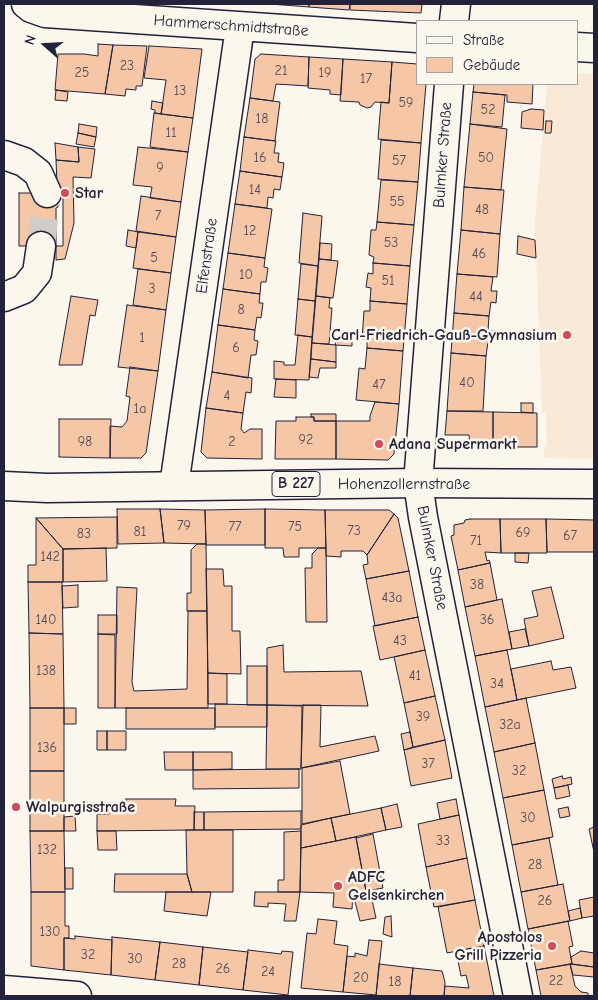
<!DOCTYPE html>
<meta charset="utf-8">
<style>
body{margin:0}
#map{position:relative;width:598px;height:1000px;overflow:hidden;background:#fbf7ec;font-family:"Comic Neue",sans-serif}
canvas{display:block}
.frame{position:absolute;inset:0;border:5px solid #22223b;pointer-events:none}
.legend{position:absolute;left:416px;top:20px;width:162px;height:65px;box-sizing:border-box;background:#fbf7ec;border:1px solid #a4a2a5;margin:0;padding:6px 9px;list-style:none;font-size:15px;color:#22223b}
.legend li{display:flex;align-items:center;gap:10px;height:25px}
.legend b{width:25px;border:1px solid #a4a2a5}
.north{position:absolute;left:20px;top:20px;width:50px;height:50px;-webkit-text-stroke:4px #fbf7ec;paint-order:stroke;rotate:289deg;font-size:14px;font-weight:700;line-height:20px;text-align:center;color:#22223b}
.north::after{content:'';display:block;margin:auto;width:18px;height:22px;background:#22223b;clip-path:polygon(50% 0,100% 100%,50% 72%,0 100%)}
</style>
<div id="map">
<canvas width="598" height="1000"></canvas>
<div class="frame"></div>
<ul class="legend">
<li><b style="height:6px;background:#fbf7ec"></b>Straße</li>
<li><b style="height:14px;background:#f6c7a6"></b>Gebäude</li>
</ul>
<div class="north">N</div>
</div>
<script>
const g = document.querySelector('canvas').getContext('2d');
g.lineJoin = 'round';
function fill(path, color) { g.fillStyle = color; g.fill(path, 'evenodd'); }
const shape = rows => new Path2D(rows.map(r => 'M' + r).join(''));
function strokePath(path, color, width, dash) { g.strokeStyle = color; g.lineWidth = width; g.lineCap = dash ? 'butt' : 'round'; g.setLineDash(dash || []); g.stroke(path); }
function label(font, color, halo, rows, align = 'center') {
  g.font = font + ' "Comic Neue",sans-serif'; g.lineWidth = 5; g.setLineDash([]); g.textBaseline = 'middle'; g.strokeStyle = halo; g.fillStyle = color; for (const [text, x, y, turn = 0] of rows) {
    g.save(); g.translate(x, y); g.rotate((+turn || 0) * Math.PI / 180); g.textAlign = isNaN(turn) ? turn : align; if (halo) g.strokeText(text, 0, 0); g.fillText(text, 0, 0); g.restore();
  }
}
fill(shape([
 [577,73,594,74,594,459,544,458,544,447,547,447,546,412,542,412,535,222,547,84,577,84]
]), '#fae9d7');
const building = shape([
 [270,4,309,4,309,7,270,4],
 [309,4,350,4,349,10,309,7,309,4],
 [350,4,422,4,421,13,350,10,350,4],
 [98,44,113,45,105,94,55,90,58,54,84,54,98,56,98,44],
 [113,45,147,46,142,86,136,86,136,90,126,89,125,96,105,94,113,45],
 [149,46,202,49,193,118,161,114,166,80,144,78,149,46],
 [261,54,309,57,308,86,276,84,273,101,250,98,255,59,261,54],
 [309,57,343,59,341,95,330,94,330,90,308,88,309,57],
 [343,59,392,62,389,103,375,102,371,107,367,108,360,105,359,102,340,101,343,59],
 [392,62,417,64,417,84,426,84,421,143,378,139,381,102,389,103,392,62],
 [474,84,533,84,532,104,507,102,507,95,473,92,474,84],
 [56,90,68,92,67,101,55,100,56,90],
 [473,92,505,95,502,127,470,124,473,92],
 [250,98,280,102,275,141,244,137,250,98],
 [152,101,163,103,161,114,155,113,155,110,151,109,152,101],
 [531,109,544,110,543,130,521,128,522,112,531,109],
 [154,113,193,118,188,152,150,147,154,113],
 [546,121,552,121,551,133,545,133,546,121],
 [79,124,97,127,96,137,78,133,79,124],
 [470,124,507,129,501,190,464,187,470,124],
 [78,133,96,137,94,147,76,144,78,133],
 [244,137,276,141,274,153,279,153,278,162,284,163,282,177,240,171,244,137],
 [381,140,421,143,418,182,378,179,381,140],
 [55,143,78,147,79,162,56,160,55,143],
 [78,147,95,149,91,178,73,177,74,223,65,259,56,260,56,208,58,207,56,160,79,162,78,147],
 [138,147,188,152,181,202,150,198,152,187,133,185,138,147],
 [240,171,282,177,280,190,274,189,273,198,268,197,267,208,235,204,240,171],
 [381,180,418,182,414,225,377,222,381,180],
 [464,187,504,190,500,234,461,230,464,187],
 [19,193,63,193,63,246,19,246,19,193],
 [141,196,181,202,176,237,136,231,141,196],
 [235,204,272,209,265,258,228,253,235,204],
 [303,213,322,216,318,266,299,263,303,213],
 [377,222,414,225,410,266,373,263,374,257,369,255,371,230,376,230,377,222],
 [128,230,138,232,136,248,126,246,128,230],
 [461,230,500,234,497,277,457,274,461,230],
 [138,232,176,237,171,273,133,268,138,232],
 [518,236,535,240,536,258,517,254,518,236],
 [320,243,332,244,331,260,319,259,320,243],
 [228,253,265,258,264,267,268,268,266,282,261,282,260,294,223,289,228,253],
 [319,259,338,261,333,298,316,296,319,259],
 [373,263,410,266,407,304,370,301,371,288,366,287,368,273,373,274,373,263],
 [301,264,318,266,315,301,298,299,301,264],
 [138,269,171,273,166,310,133,305,138,269],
 [457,274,493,277,491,291,497,291,496,303,491,302,489,316,454,313,457,274],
 [223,289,260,294,259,303,263,303,261,318,257,317,255,330,218,325,223,289],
 [71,296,98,300,95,316,90,315,82,365,59,365,71,296],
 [316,296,330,298,329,308,332,308,329,344,312,343,316,296],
 [298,299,315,301,312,337,295,335,298,299],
 [370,301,407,304,403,351,367,348,367,339,362,339,364,311,370,311,370,301],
 [127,305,166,310,158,371,118,367,127,305],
 [454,313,489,316,488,331,494,331,493,342,488,342,486,356,451,353,454,313],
 [218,325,255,330,254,340,258,341,256,355,251,355,248,378,212,372,218,325],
 [298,335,312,337,309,380,274,379,274,361,284,362,284,365,295,365,298,335],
 [336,339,352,340,352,346,335,345,336,339],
 [312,343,336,345,336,362,311,359,312,343],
 [367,348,403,351,399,404,356,400,359,368,365,369,367,348],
 [451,353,486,356,483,411,447,411,451,353],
 [311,359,336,362,336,368,320,368,318,378,309,377,311,359],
 [130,367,158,371,146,453,141,458,110,458,110,426,122,427,127,421,130,397,126,396,130,367],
 [212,372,252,378,251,393,246,392,243,413,206,408,212,372],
 [276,379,296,380,296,398,274,397,276,379],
 [375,402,399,404,394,454,388,460,336,459,336,421,370,421,370,416,375,402],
 [521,403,533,403,533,413,521,412,521,403],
 [206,408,243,413,241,429,244,433,250,429,262,429,262,459,207,458,201,452,206,408],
 [447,411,493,412,493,447,470,447,469,435,445,435,447,411],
 [493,412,537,413,537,447,493,447,493,412],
 [311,414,336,414,336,421,314,421,314,417,311,417,311,414],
 [296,417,314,417,314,421,336,421,336,459,275,459,276,421,296,421,296,417],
 [59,419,111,419,110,458,59,457,59,419],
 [117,509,160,509,164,543,118,544,117,509],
 [160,509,205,510,206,544,164,543,160,509],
 [265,509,325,510,326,548,299,548,299,557,284,557,283,548,265,548,265,509],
 [265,509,265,545,206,545,205,510,265,509],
 [325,510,389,510,394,514,367,555,363,551,341,551,341,557,326,556,325,510],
 [394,514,398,518,409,571,366,579,363,565,368,564,367,555,394,514],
 [117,517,117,548,63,549,36,518,117,517],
 [36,518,63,549,63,582,28,582,28,565,36,565,36,518],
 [470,519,500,519,501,553,485,552,487,561,489,560,490,563,458,570,451,536,454,535,454,525,464,523,465,520,470,519],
 [500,519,546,519,547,553,501,553,500,519],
 [546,519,594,520,594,552,547,552,546,519],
 [197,544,206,544,207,611,187,611,187,593,191,593,191,550,197,544],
 [106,548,107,581,63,582,63,549,106,548],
 [318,548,326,548,327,622,306,622,305,568,312,568,312,554,318,548],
 [515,553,529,553,528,563,515,562,515,553],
 [490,563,497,600,465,607,458,570,490,563],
 [206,569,223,569,224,586,232,586,232,631,240,631,241,674,208,673,206,569],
 [409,571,418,617,375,626,366,579,409,571],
 [28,582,62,582,63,634,29,633,28,582],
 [78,585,78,607,63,608,62,586,78,585],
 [117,587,137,588,132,682,134,691,187,689,188,611,207,611,208,708,115,708,117,587],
 [551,587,564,638,529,646,524,619,538,616,532,591,551,587],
 [502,599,512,649,475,656,465,607,502,599],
 [98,615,117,615,117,634,98,634,98,615],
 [418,617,425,650,380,660,373,626,418,617],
 [525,629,529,646,512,649,509,632,525,629],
 [29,633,63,634,64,708,30,708,29,633],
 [98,634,115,635,115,708,98,708,98,634],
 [283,645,284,672,361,671,368,706,267,705,267,648,283,645],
 [425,650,435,696,404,703,394,657,425,650],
 [507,650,517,700,485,707,475,656,507,650],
 [551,661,553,670,571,667,576,688,517,700,511,669,551,661],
 [247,666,267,666,267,705,247,705,247,666],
 [208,673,227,674,227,704,208,704,208,673],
 [435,696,445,740,413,747,404,703,435,696],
 [526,698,535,743,494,752,485,707,526,698],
 [215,704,267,705,267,727,215,727,215,704],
 [267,705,302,706,301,769,266,769,267,705],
 [303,705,321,705,320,747,375,736,379,751,301,768,303,705],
 [30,708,64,708,64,771,30,771,30,708],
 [64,708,76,708,76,724,64,724,64,708],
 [126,708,215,708,215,729,126,729,126,708],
 [97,731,107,731,107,750,97,750,97,731],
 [107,731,126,731,126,750,107,750,107,731],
 [410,732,413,747,404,750,401,734,410,732],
 [445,740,452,778,411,786,404,750,445,740],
 [535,743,544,790,503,798,494,752,535,743],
 [164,752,193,752,193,770,165,770,164,752],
 [193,752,232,752,232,769,193,770,193,752],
 [340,761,350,814,302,824,302,768,340,761],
 [299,769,299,788,193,789,193,770,299,769],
 [30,771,64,771,64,831,30,831,30,771],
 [562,776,563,779,571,777,572,784,554,788,552,779,562,776],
 [568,785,570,796,556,799,554,788,568,785],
 [544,790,553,837,512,845,503,798,544,790],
 [126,799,176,799,175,806,195,806,194,830,97,831,97,814,109,814,108,806,115,806,115,808,126,809,126,799],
 [456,799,459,815,440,819,437,803,456,799],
 [397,804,402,827,386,830,381,808,397,804],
 [568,807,570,816,560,818,558,809,568,807],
 [381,808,386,830,336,841,331,818,381,808],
 [301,811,301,829,204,830,204,812,301,811],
 [194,812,204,812,204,830,194,830,194,812],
 [459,815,467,858,426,867,418,824,459,815],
 [75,816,76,831,64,831,64,817,75,816],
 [331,818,336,841,301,848,301,825,331,818],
 [594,827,594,852,589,829,594,827],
 [186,830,233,830,233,892,192,892,187,874,186,830],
 [30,831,64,831,65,892,31,892,30,831],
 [97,831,116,831,117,850,98,850,97,831],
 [301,831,300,892,278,892,278,880,284,880,284,832,301,831],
 [373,834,383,888,366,891,356,838,373,834],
 [356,837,366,891,353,893,352,909,333,907,334,893,300,892,301,848,356,837],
 [549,838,558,885,521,892,512,845,549,838],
 [467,858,475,900,434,907,426,867,467,858],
 [65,868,73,868,73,889,65,889,65,868],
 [115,874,187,874,192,892,114,892,115,874],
 [563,884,570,921,528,929,521,892,563,884],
 [370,891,376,918,360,921,353,894,370,891],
 [31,892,65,892,65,926,69,926,69,938,64,938,64,970,31,966,31,892],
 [166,892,211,892,207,916,164,911,166,892],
 [255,892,300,892,296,921,284,921,286,904,268,903,268,907,254,906,255,892],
 [594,897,594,916,582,918,579,900,594,897],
 [475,900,484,946,447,953,438,907,475,900],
 [580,908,582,918,570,921,568,911,580,908],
 [391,916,392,937,383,934,385,917,391,916],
 [318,919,337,921,334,944,348,946,343,992,301,988,307,933,316,934,318,919],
 [568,921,573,946,569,947,572,964,536,970,528,929,568,921],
 [75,936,112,940,111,975,64,970,64,938,75,939,75,936],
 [112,937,160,942,155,980,111,975,112,937],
 [369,940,382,941,376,995,343,992,347,956,355,957,355,953,367,956,369,940],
 [160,942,203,947,199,985,155,980,160,942],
 [484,946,494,996,444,996,445,986,469,988,466,975,461,976,456,951,484,946],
 [203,947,248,952,243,990,199,985,203,947],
 [248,950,281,954,282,951,293,952,288,995,243,990,248,950],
 [581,951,594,953,594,967,572,964,571,957,581,951],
 [379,964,413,968,410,996,376,996,379,964],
 [570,964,594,967,594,977,573,975,570,964],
 [570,964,575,986,581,992,588,993,588,996,541,996,536,970,570,964],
 [413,968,442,971,445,982,444,996,410,996,413,968]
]);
fill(building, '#f6c7a6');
strokePath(building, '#22223b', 1);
strokePath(shape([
 [41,246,47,193]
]), '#d0ccc9', 28, [28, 14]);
const minor = shape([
 [26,4,31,8,45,13,417,38],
 [454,21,456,4],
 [577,47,594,48],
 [449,84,418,483,423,517,518,996],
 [4,155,24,162,38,173,47,193],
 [4,297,24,289,37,273,41,246],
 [174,486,240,27],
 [4,990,77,996]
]);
const major = shape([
 [4,486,47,488,418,483,594,484]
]);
strokePath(minor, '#22223b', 31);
strokePath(major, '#22223b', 31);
strokePath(minor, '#fbf7ec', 28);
strokePath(major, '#fbf7ec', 28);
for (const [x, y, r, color] of [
 [65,193,5,"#d1495b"],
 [567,335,5,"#d1495b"],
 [379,444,5,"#d1495b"],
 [16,807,5,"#d1495b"],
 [338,886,5,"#d1495b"],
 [552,946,5,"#d1495b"]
]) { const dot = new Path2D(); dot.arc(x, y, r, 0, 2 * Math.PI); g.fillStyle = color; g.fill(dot); strokePath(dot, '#fbf7ec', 2); }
label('14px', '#574b56', null, [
 ["23",127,66],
 ["21",281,71],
 ["25",82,73],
 ["19",325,73],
 ["17",366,79],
 ["13",180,91],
 ["59",406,103],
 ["52",488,110],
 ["18",262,119],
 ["11",171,133],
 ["16",260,158],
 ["50",486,158],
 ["57",399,161],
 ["9",160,168],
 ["14",255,190],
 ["55",397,202],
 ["48",482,210],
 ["7",158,216],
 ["12",250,231],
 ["53",391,243],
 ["46",479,254],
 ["5",154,258],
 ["10",246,275],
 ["51",388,281],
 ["3",152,289],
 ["44",476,297],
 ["8",241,310],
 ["1",142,338],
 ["6",236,348],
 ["40",467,383],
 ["47",379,385],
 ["4",227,396],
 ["1a",140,409],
 ["92",306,440],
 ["98",85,442],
 ["2",232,442],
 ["79",184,526],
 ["77",235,527],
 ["75",295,527],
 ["73",354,531],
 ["81",140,532],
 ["69",523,533],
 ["83",84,534],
 ["67",570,536],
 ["71",476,541],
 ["142",50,557],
 ["38",477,585],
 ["43a",392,598],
 ["140",46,620],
 ["36",487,620],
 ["43",400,641],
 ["138",46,671],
 ["41",415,676],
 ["34",497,684],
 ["39",423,717],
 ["32a",510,725],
 ["136",47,748],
 ["37",428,764],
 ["32",519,771],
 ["30",528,818],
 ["33",443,841],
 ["132",47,850],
 ["28",535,865],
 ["26",545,901],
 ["130",50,932],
 ["32",88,955],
 ["30",135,959],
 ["28",179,964],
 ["26",223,969],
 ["24",268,972],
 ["20",361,978],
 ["22",556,981],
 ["18",395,982]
]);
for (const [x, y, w] of [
 [296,484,48]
]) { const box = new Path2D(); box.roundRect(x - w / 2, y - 12.5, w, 25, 4); g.fillStyle = '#fbf7ec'; g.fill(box); strokePath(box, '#22223b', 1); }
label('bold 15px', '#22223b', null, [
 ["B 227",296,484]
]);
label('16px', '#22223b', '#fbf7ec', [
 ["Hammerschmidtstraße",231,26,4],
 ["Bulmker Straße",443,155,-86],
 ["Elfenstraße",207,256,-82],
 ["Hohenzollernstraße",404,484],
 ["Bulmker Straße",432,558,79]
]);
label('bold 16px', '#22223b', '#fbf7ec', [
 ["Star",75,193],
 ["Carl-Friedrich-Gauß-Gymnasium",557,335,"right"],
 ["Adana Supermarkt",389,444],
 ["Walpurgisstraße",26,807],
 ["ADFC",348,877],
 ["Gelsenkirchen",348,895],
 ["Apostolos",542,937,"right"],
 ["Grill Pizzeria",542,955,"right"]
], 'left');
</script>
